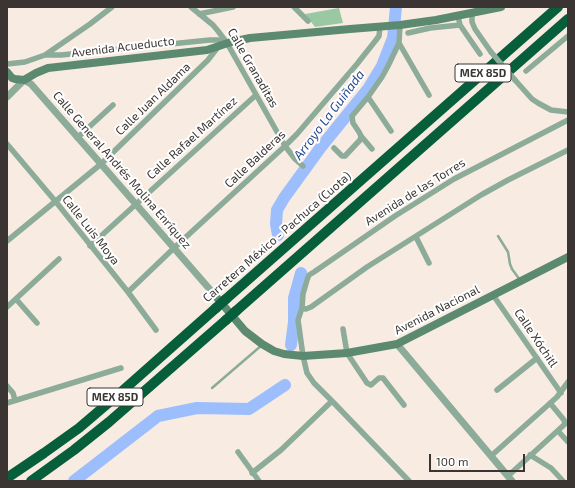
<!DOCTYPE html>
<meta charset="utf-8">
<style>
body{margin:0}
#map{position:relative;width:575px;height:488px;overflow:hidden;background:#f8ebe2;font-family:"Exo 2",sans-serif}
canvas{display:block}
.frame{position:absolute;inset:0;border:8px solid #3a3532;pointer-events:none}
.scale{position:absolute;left:429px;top:454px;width:96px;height:18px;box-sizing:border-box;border:2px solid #3a3532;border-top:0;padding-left:5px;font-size:12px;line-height:14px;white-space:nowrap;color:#3a3532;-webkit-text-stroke:3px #fff;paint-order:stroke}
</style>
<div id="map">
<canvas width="575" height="488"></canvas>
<div class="frame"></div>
<div class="scale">100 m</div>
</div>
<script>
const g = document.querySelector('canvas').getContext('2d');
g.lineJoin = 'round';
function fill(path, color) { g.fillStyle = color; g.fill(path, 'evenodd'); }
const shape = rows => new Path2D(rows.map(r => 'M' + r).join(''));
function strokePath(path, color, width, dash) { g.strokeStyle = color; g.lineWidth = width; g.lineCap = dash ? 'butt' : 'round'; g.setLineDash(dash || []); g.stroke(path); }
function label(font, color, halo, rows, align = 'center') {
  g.font = font + ' "Exo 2",sans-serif'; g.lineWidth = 4; g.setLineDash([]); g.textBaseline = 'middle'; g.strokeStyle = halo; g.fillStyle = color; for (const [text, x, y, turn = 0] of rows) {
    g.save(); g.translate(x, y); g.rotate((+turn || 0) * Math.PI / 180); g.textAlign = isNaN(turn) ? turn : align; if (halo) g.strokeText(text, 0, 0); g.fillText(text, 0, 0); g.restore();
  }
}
fill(shape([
 [339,8,343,23,315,27,305,14]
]), '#9ac8a2');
strokePath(shape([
 [278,235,276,224,277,210,284,198,321,147,368,89,382,66,393,38,396,7],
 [291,345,294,322,294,298,301,273],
 [74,481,158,416,197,408,249,409,285,385]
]), '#9dbefd', 12);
strokePath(shape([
 [498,236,508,252,510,264,512,269,520,280],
 [212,388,262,345]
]), '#8cab98', 2.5);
strokePath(shape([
 [191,7,213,25,218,31,227,43,285,146,295,159,303,166],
 [294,7,308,21],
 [472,13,472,22,475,29,491,52],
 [199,14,233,7],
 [458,16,460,25,480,54],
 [408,33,430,28,460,25],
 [399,43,429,95],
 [45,55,90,24,112,7],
 [7,64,25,62,45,55,61,55,210,40,218,40,226,43],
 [526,71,568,36],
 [515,80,532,99,538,103,551,110,568,112],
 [368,97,391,131],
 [77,138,113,105],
 [7,144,56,202,128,292,156,330],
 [334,148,342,156,345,156,360,140,361,136],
 [372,149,361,136,359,132,353,123,352,116,368,97,382,77,388,66,399,43,400,25],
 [416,237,429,263],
 [7,241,101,164,208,60,218,47],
 [90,246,256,95],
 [128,292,174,248,285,146,297,134,357,64,376,40,379,36,380,27],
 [493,295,561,393],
 [16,299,37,323],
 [7,307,59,259],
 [302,308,306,309,311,307,367,267,481,195,508,180,568,150],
 [343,329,347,353,367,383,371,385,379,378,383,378,404,405],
 [7,386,13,393,15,400],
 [497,390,537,358],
 [7,403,121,368],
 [558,431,568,442],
 [238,452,259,481],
 [530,455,551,468,563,481],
 [491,456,557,397,568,382],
 [252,473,281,450,332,401],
 [508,476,565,424,564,420,550,403],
 [409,481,332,401,314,383,307,373,303,356,298,320,302,308,303,294,307,280,309,275,314,272,395,216,454,179,568,120]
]), '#8cab98', 5.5);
strokePath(shape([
 [7,97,24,80,31,84,101,164,213,293],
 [397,344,512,481]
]), '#8cab98', 7);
strokePath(shape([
 [7,72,12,78,15,79,24,80,36,73,48,68,207,50,231,42,250,38,350,29,400,25,436,20,501,7],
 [213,293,245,331,262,344,274,351,284,354,303,356,347,353,397,344,568,257]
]), '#5c8a70', 8);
strokePath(shape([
 [226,299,558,7],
 [236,311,568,19],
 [7,478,44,453,79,428,120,393,216,308],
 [31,481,74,450,109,422,226,320]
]), '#075e3a', 10);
strokePath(shape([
 [491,52,515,80]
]), '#8cab98', 5.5);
strokePath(shape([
 [216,308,226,299],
 [226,320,236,311]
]), '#075e3a', 10);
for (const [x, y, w] of [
 [483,73,56],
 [115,397,56]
]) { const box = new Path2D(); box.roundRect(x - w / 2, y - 9, w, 18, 3); g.fillStyle = '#fff'; g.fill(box); strokePath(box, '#3a3532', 1); }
label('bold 11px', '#3a3532', null, [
 ["MEX 85D",483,73],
 ["MEX 85D",115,397]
]);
label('12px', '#3a3532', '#fff', [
 ["Avenida Acueducto",123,47,-7],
 ["Calle Granaditas",253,68,60],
 ["Calle Juan Aldama",153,99,-44],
 ["Calle Rafael Martínez",192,138,-42],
 ["Calle Balderas",255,159,-43],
 ["Calle General Andrés Molina Enríquez",122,170,49],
 ["Avenida de las Torres",415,192,-32],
 ["Calle Luis Moya",91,230,52],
 ["Carretera México - Pachuca (Cuota)",277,237,-41],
 ["Avenida Nacional",437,310,-27],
 ["Calle Xóchitl",536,338,56]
]);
label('italic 13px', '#274a93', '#fff', [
 ["Arroyo La Guiñada",329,115,-53]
]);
</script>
